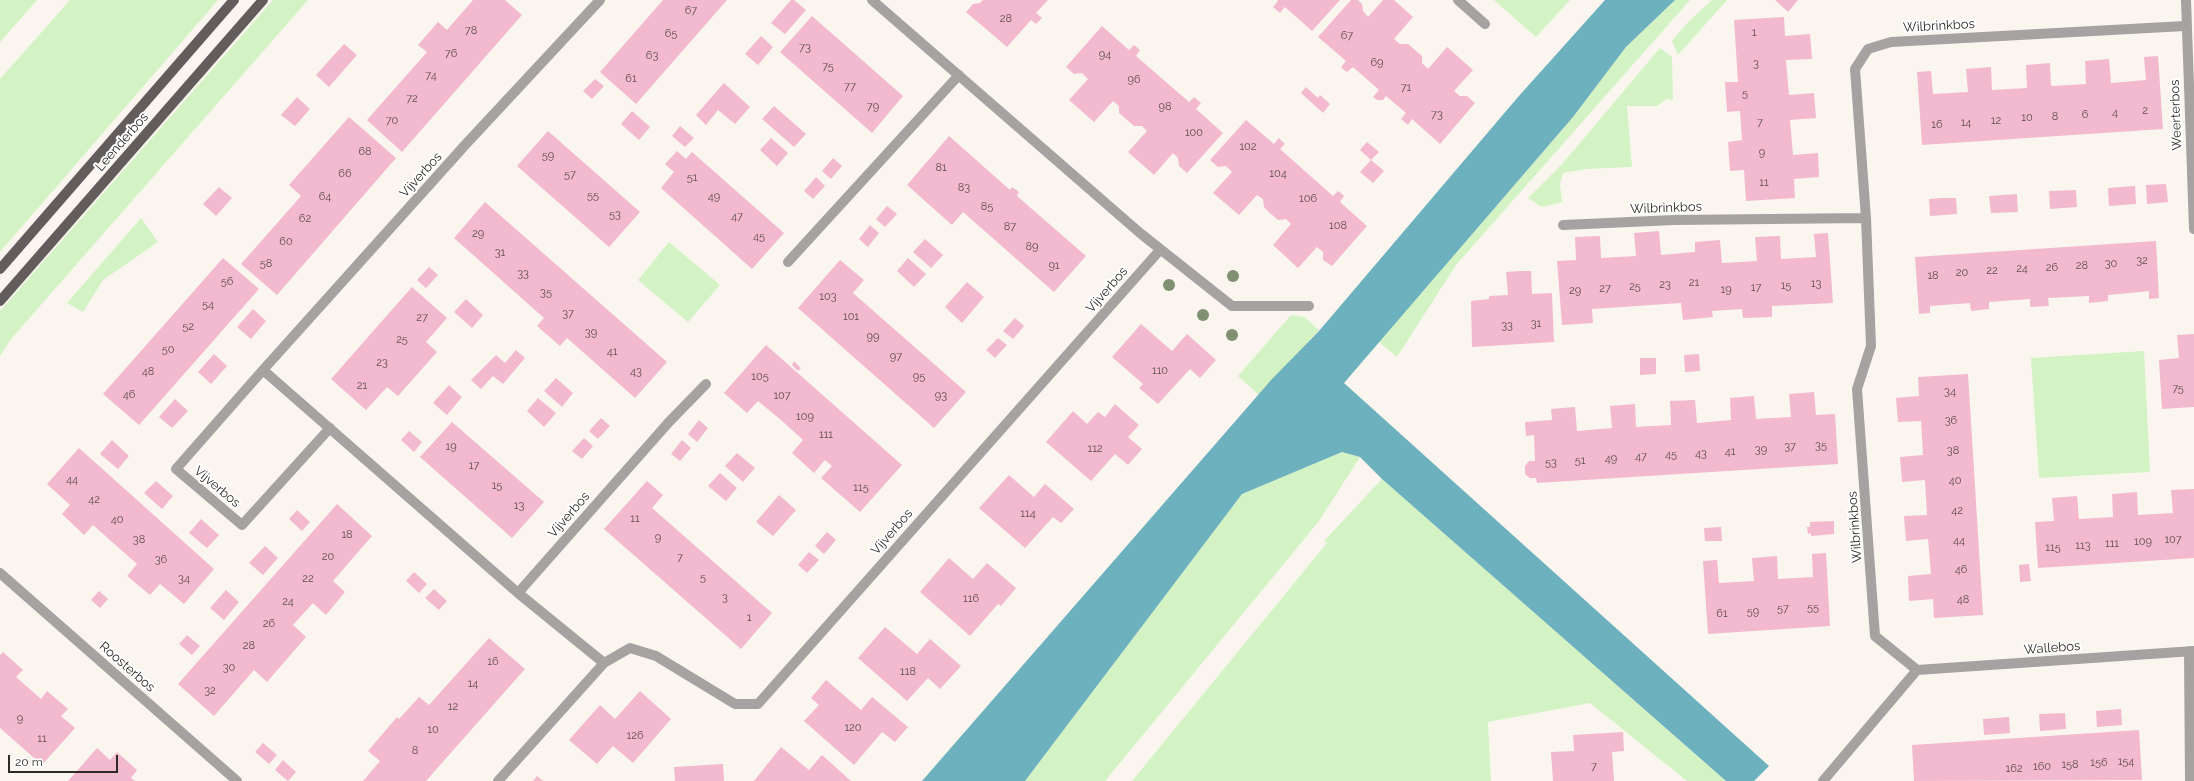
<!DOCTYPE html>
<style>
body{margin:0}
#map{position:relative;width:2194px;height:781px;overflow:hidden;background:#faf6ef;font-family:Raleway,sans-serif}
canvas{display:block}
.scale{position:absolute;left:8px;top:755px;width:110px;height:18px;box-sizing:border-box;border:2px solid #2c2b28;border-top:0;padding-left:5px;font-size:12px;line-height:14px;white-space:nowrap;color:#2c2b28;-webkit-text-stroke:3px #fff;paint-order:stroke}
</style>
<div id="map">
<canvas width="2194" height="781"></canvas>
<div class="scale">20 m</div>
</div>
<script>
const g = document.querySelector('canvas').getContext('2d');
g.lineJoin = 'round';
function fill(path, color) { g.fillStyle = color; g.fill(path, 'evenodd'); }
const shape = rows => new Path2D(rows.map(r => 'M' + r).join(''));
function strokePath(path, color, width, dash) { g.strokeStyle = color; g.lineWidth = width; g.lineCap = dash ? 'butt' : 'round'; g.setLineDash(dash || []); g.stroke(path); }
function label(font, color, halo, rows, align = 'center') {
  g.font = font + ' Raleway,sans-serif'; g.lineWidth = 4; g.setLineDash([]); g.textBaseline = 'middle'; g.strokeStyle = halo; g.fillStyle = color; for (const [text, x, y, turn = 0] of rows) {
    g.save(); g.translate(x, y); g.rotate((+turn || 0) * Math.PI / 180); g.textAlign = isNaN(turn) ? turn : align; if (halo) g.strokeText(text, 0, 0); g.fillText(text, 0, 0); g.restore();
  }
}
fill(shape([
 [0,0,37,0,0,42],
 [70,0,218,0,0,252,0,79],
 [273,0,308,0,11,339,0,356,0,311],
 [1494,0,1570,0,1536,37],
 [1675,0,1690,0,1456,265,1397,357,1379,342,1573,117,1626,47],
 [1712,0,1727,0,1678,55,1672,41,1689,21],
 [1660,48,1672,57,1673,100,1667,99,1657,106,1627,106,1632,167,1586,169,1563,173,1560,184,1562,202,1542,207,1528,198,1563,163],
 [141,218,158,242,103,280,83,312,67,303],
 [669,242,720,285,688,322,638,280],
 [1291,315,1304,317,1319,330,1259,395,1238,376],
 [2144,351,2150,472,2039,478,2031,358],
 [1342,452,1360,457,1319,521,1105,781,1025,781,1242,494],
 [1382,479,1726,781,1687,781,1590,703,1488,722,1491,781,1132,781,1327,543,1324,541]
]), '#d3f3c4');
fill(shape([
 [1605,0,1675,0,1626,47,1573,117,1344,383,1769,766,1754,781,1726,781,1382,479,1360,457,1342,452,1242,494,1025,781,922,781,1272,379,1319,331,1518,97]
]), '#6db1bf');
fill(shape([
 [473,0,505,0,522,15,402,152,367,120,427,52,418,45,438,22,447,30],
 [663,0,727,0,636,104,600,72],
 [791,0,794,0,806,10,785,34,771,23],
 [983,0,1048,0,1036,13,1042,18,1036,24,1031,20,1007,47,966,12,973,4,980,3],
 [1277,0,1340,0,1312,31,1285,7,1280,13,1273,7,1278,1],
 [1351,0,1358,0,1362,4,1363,11,1368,17,1383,0,1394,0,1413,17,1394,39,1400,44,1408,44,1422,56,1422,63,1428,69,1447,47,1473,70,1454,91,1460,96,1467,96,1475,103,1440,144,1412,119,1408,125,1401,119,1406,113,1386,96,1383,100,1377,100,1373,97,1379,90,1353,67,1347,72,1344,70,1341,67,1346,61,1318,37],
 [1775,0,1798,0,1788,12],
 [812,16,903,96,872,133,780,52],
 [1784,17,1785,36,1810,34,1812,59,1786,60,1789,95,1814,93,1816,118,1790,120,1793,155,1818,153,1819,177,1794,179,1795,198,1746,201,1744,170,1730,171,1728,142,1742,140,1740,111,1727,112,1725,82,1738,82,1734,20],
 [1102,26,1129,50,1134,45,1140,50,1136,56,1189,102,1194,97,1201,103,1196,109,1223,133,1187,173,1179,166,1178,158,1173,153,1154,175,1128,152,1147,131,1142,126,1134,126,1119,113,1119,106,1113,101,1094,122,1069,100,1088,79,1082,73,1074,74,1066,67],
 [761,36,773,47,758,65,745,54],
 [344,44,357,55,329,87,316,75],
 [2158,56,2163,129,1922,145,1917,72,1931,71,1933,94,1968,92,1966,69,1991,67,1992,90,2027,88,2026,65,2050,63,2051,86,2086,84,2085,61,2109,59,2111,83,2146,80,2144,57],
 [595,79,604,86,592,99,583,91],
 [724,83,750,107,735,124,718,110,706,125,696,115],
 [1306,87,1318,98,1320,95,1330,104,1323,113,1301,93],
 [297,97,310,109,295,126,281,115],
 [774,106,806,134,794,147,762,119],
 [632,111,650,127,639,140,621,124],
 [349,117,396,158,277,295,241,264,301,196,289,185],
 [1246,120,1274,144,1279,138,1285,144,1280,149,1333,196,1338,191,1341,193,1344,196,1340,202,1367,226,1332,266,1323,260,1323,252,1317,247,1298,268,1273,245,1291,224,1286,219,1278,220,1271,214,1264,207,1263,199,1257,195,1239,215,1213,193,1232,172,1226,166,1218,167,1210,160],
 [680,126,694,138,685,147,672,136],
 [548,131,640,212,609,247,517,166],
 [949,136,1010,190,1012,187,1019,192,1017,196,1086,256,1054,292,963,212,952,225,907,185],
 [771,138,788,153,777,166,760,150],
 [1367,142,1379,152,1371,160,1360,150],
 [677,151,686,159,692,152,784,233,752,269,661,188,674,172,665,164],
 [833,158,842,166,831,179,822,171],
 [1371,160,1384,171,1373,183,1360,172],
 [816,177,825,186,813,199,804,191],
 [2166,184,2168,202,2147,204,2146,185],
 [2135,186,2136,204,2109,206,2108,188],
 [219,187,232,198,216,216,203,204],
 [2076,190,2077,207,2050,209,2049,191],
 [2017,194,2018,212,1991,213,1989,196],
 [1942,198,1956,198,1957,214,1930,216,1929,199],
 [485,202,667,362,635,398,567,338,560,346,537,326,544,318,454,238],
 [887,206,897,214,885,227,876,219],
 [870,225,879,233,868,247,859,239],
 [1659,231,1661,255,1695,252,1695,242,1720,240,1722,263,1757,261,1755,237,1780,236,1781,259,1816,257,1814,234,1828,233,1833,303,1772,306,1772,317,1743,318,1742,309,1712,311,1713,317,1683,320,1681,303,1622,307,1592,309,1593,323,1562,325,1557,261,1576,260,1575,237,1600,236,1601,258,1636,256,1634,233],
 [925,239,943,255,931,268,913,252],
 [2156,241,2159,298,2149,299,2149,291,2129,293,2108,295,2108,301,2089,303,2089,296,2048,298,2049,306,2030,307,2030,299,1989,302,1989,309,1971,311,1970,303,1930,306,1930,313,1919,314,1915,257],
 [223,258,259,289,139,425,103,394],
 [908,258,926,274,914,287,897,271],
 [840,260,864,280,853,293,966,392,934,428,798,308],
 [429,267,438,275,426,288,417,280],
 [1519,271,1531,271,1532,294,1552,293,1554,342,1472,347,1471,301,1489,299,1489,296,1508,295,1506,272],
 [967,282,984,297,962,323,945,307],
 [412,287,447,318,426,342,437,352,398,396,387,387,366,410,331,379],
 [466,299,483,315,472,328,454,312],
 [253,309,266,321,251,339,237,327],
 [1015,318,1024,326,1013,339,1003,331],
 [1141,324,1172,351,1187,334,1216,360,1200,378,1190,369,1158,404,1139,388,1143,384,1112,357],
 [2194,334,2194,407,2162,409,2159,360,2179,358,2177,335],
 [998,338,1007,345,995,358,986,350],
 [766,345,902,465,860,512,821,478,832,466,825,460,814,473,792,453,803,440,781,420,758,401,747,413,724,393],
 [516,350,525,358,503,384,493,376,481,389,471,380,496,355,505,363],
 [214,354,227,366,211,384,198,372],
 [1699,354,1700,371,1685,372,1684,355],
 [1640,358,1656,358,1656,374,1640,375],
 [794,361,801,368,798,371,792,365],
 [1968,374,1983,615,1934,618,1933,599,1909,601,1908,576,1931,574,1928,539,1906,541,1904,516,1927,515,1925,480,1902,482,1900,457,1923,455,1921,421,1898,422,1896,398,1919,396,1918,377],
 [556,378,573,393,562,407,544,391],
 [449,385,462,397,447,415,433,403],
 [1814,392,1816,415,1835,414,1838,464,1537,483,1536,478,1530,478,1525,474,1525,466,1529,461,1535,461,1534,435,1526,436,1525,422,1552,420,1551,409,1575,407,1577,431,1612,428,1610,406,1635,404,1636,427,1671,425,1670,401,1695,400,1697,423,1731,420,1730,398,1754,396,1756,419,1791,417,1789,394],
 [538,398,556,413,544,427,527,411],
 [175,399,188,411,172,428,159,417],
 [1115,404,1139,425,1128,437,1142,449,1128,465,1115,454,1091,481,1046,442,1073,411,1087,424,1098,412,1105,417],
 [601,418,610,426,598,439,589,431],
 [699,420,708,428,697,442,688,434],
 [452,422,544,502,512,538,420,457],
 [409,431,422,442,414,452,401,440],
 [584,438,593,446,582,459,572,451],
 [112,440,129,456,118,469,100,454],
 [682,440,691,448,680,461,671,454],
 [79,448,214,569,184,604,160,584,150,595,127,576,137,564,93,525,84,535,62,514,70,505,47,484],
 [737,453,755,468,743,482,725,466],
 [720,473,737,488,726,501,708,486],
 [1009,475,1034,497,1045,484,1074,509,1061,523,1053,517,1025,548,979,508],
 [156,481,173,496,162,509,144,493],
 [647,481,663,495,652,508,772,613,741,649,604,529],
 [2194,489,2194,558,2038,568,2035,522,2054,521,2052,498,2077,496,2079,519,2113,517,2112,494,2137,492,2138,515,2173,513,2171,490],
 [779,495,796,510,773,536,756,522],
 [337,504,372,536,333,581,345,592,326,615,313,603,293,625,306,637,267,682,254,670,214,716,178,684],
 [297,510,310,522,302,531,289,519],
 [201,519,219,535,207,548,189,533],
 [1834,521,1834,534,1811,536,1811,533,1808,534,1807,527,1810,527,1810,522],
 [1721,527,1722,541,1705,541,1704,528],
 [827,532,836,540,824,554,815,546],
 [265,546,278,558,263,575,249,563],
 [809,552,819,560,807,573,798,565],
 [1826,553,1830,626,1708,634,1703,561,1717,560,1719,583,1754,581,1752,558,1777,556,1778,579,1813,577,1812,554],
 [949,558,973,579,987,563,1016,588,1001,606,998,604,970,636,920,592],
 [2029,564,2031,581,2020,582,2019,565],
 [414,572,427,584,419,593,406,581],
 [434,589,447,601,439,610,425,598],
 [226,590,239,602,224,620,210,608],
 [99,591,108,599,100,608,91,600],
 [885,627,917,654,930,639,961,666,940,689,928,678,907,701,858,658],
 [187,635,200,646,192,655,179,644],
 [489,638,525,669,426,781,363,781,380,761,368,751,397,717,399,719,419,697,429,705],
 [3,652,23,670,16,677,41,699,47,691,68,709,61,716,75,728,42,765,0,728,0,655],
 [826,680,861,710,872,697,908,727,895,742,882,732,854,765,804,721,819,705,811,698],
 [640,691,671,719,633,763,613,746,597,764,569,740,600,705,615,719],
 [2121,709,2122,725,2097,727,2096,711],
 [2065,713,2066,729,2040,731,2039,714],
 [2009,717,2010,733,1984,735,1983,719],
 [2139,730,2142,780,1914,781,1912,745],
 [1623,732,1624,751,1612,752,1614,781,1553,781,1551,752,1574,751,1573,735],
 [263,743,277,755,269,764,255,752],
 [781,747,809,770,822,755,851,781,754,781],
 [97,748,110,760,117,752,137,770,131,778,135,781,68,781],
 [283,760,296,772,288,781,275,770],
 [723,764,724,781,675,781,674,767],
 [537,776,543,781,533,781]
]), '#f3b9ce');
strokePath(shape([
 [600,0,466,144,263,370,518,593,604,663],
 [872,0,1140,233,1232,306,1309,306],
 [1458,0,1485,24],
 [2186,0,2194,229],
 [1563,225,1674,220,1866,218],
 [788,262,959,75],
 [263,370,176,469,242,525,330,428],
 [0,573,237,781],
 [518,593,669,422,706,384],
 [2189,651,2190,781],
 [1917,670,1875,636,1857,389,1871,346,1866,218,1855,69,1868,49,1891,42,2185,26],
 [1917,670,2194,651],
 [498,781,604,663,630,648,656,656,735,704,758,704,1160,250],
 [1823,781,1917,670]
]), '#a5a2a2', 10);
strokePath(shape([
 [0,269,234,0],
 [0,301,263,0]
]), '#635c5c', 10);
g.fillStyle = '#818f72';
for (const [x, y] of [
 [1233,276],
 [1169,285],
 [1203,315],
 [1232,335]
]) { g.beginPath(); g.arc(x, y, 6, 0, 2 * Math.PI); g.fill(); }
label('11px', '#5e4e52', null, [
 ["67",691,11],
 ["28",1006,19],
 ["78",471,31],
 ["1",1754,33],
 ["65",671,34],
 ["67",1347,36],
 ["73",805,48],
 ["76",451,54],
 ["94",1105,55],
 ["63",652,56],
 ["69",1377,63],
 ["3",1756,64],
 ["75",828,67],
 ["74",431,76],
 ["61",631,79],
 ["96",1134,80],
 ["77",850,87],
 ["71",1406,88],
 ["5",1745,94],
 ["72",412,99],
 ["79",873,107],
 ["98",1165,107],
 ["2",2145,111],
 ["4",2115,113],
 ["73",1437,115],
 ["6",2085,115],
 ["8",2055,117],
 ["10",2027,118],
 ["70",392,121],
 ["12",1996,121],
 ["7",1760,123],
 ["14",1966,123],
 ["16",1937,125],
 ["100",1194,133],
 ["102",1248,147],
 ["68",365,152],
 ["9",1762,153],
 ["59",548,156],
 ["81",941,168],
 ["66",345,174],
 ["104",1278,174],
 ["57",570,175],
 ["51",692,178],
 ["11",1764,183],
 ["83",964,188],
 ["55",593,196],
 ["64",325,197],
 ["49",714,197],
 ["106",1308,199],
 ["85",987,207],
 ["53",615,215],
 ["47",737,217],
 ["62",305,219],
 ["108",1338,226],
 ["87",1010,227],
 ["29",478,234],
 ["45",759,237],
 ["60",286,242],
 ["89",1032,247],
 ["31",500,253],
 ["32",2142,261],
 ["58",266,264],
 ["30",2111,264],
 ["91",1054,266],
 ["28",2082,266],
 ["26",2052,268],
 ["24",2022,269],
 ["22",1992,271],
 ["20",1962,273],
 ["33",523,274],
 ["18",1933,276],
 ["56",227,282],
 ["21",1694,283],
 ["13",1816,284],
 ["23",1665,285],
 ["15",1786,286],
 ["25",1635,287],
 ["17",1756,288],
 ["27",1605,289],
 ["19",1726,290],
 ["29",1575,291],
 ["35",546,293],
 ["103",828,297],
 ["54",208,305],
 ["37",568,314],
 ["101",851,317],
 ["27",422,318],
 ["31",1536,324],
 ["33",1507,326],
 ["52",188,327],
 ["39",591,333],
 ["99",873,337],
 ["25",402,340],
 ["50",168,350],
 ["41",612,352],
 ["97",896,357],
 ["23",382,363],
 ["110",1160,371],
 ["48",148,372],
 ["43",636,372],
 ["105",760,377],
 ["95",919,377],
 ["21",362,386],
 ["75",2178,389],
 ["34",1950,392],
 ["46",129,395],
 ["107",782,396],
 ["93",941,396],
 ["109",805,417],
 ["36",1951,421],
 ["111",826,435],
 ["35",1821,446],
 ["19",451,447],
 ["37",1790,447],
 ["112",1095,449],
 ["39",1761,450],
 ["38",1953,451],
 ["41",1730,452],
 ["43",1701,454],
 ["45",1671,455],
 ["47",1641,457],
 ["49",1611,459],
 ["51",1580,461],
 ["53",1551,463],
 ["17",474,466],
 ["44",72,480],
 ["40",1955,481],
 ["15",497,486],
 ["115",861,488],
 ["42",94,500],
 ["13",519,506],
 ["42",1957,511],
 ["114",1028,514],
 ["11",635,519],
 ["40",117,520],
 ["18",347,535],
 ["9",658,538],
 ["38",139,540],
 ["107",2173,540],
 ["44",1959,541],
 ["109",2143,542],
 ["111",2112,544],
 ["113",2083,546],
 ["115",2053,548],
 ["20",328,557],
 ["7",680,558],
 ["36",161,560],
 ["46",1961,570],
 ["5",703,578],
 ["34",184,579],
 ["22",308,579],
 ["3",725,598],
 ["116",971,599],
 ["48",1963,600],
 ["24",288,602],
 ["55",1813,608],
 ["57",1783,609],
 ["59",1753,612],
 ["61",1722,614],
 ["1",749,618],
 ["26",269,624],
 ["28",249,646],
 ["16",493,662],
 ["30",229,668],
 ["118",908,672],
 ["14",473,684],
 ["32",210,691],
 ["12",453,707],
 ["9",20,719],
 ["120",853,728],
 ["10",433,730],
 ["126",635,736],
 ["11",42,739],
 ["8",415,751],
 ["154",2126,762],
 ["156",2099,763],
 ["158",2070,765],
 ["7",1594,767],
 ["160",2042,767],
 ["162",2014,769]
]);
label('13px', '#2c2b28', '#fff', [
 ["Wilbrinkbos",1939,26,-3],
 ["Weerterbos",2176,115,-92],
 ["Leenderbos",122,142,-49],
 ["Vijverbos",421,175,-48],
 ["Wilbrinkbos",1666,208,-2],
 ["Vijverbos",1107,290,-49],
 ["Vijverbos",217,487,40],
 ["Vijverbos",569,515,-49],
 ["Wilbrinkbos",1855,527,-94],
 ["Vijverbos",892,532,-49],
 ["Wallebos",2052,648,-4],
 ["Roosterbos",127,667,41]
]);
</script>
